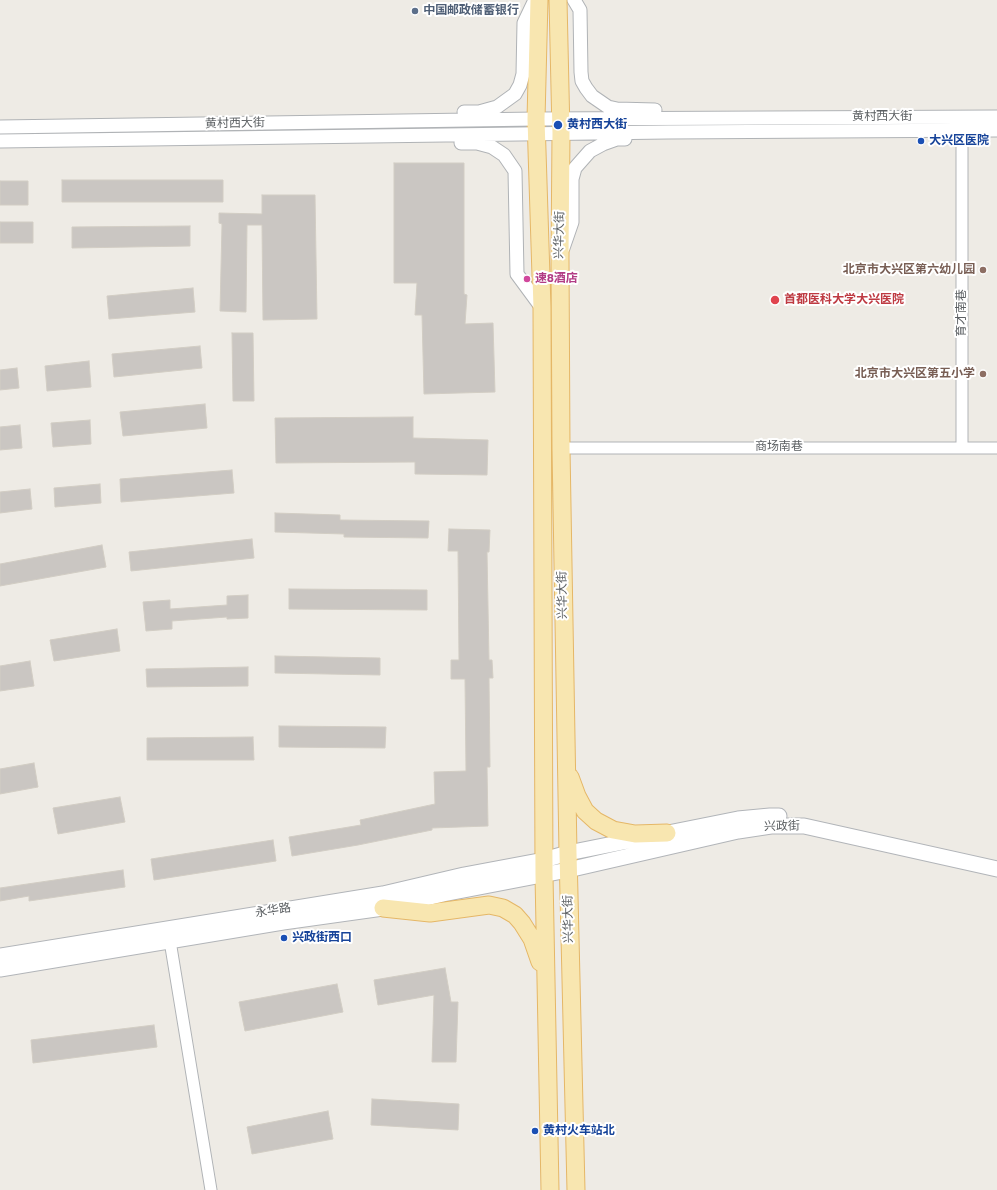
<!DOCTYPE html>
<meta charset="utf-8">
<style>
body{margin:0}
canvas{display:block;background:#eeebe5}
</style>
<canvas width="997" height="1190"></canvas>
<script>
const g = document.querySelector('canvas').getContext('2d');
g.lineJoin = 'round';
function fill(path, color) { g.fillStyle = color; g.fill(path, 'evenodd'); }
const shape = rows => new Path2D(rows.map(r => 'M' + r).join(''));
function strokePath(path, color, width, dash) { g.strokeStyle = color; g.lineWidth = width; g.lineCap = dash ? 'butt' : 'round'; g.setLineDash(dash || []); g.stroke(path); }
function label(font, color, halo, rows, align = 'center') {
  g.font = font + ' "Titillium Web","Noto Sans SC",sans-serif'; g.lineWidth = 4; g.setLineDash([]); g.textBaseline = 'middle'; g.strokeStyle = halo; g.fillStyle = color; for (const [text, x, y, turn = 0] of rows) {
    g.save(); g.translate(x, y); g.rotate((+turn || 0) * Math.PI / 180); g.textAlign = isNaN(turn) ? turn : align; if (halo) g.strokeText(text, 0, 0); g.fillText(text, 0, 0); g.restore();
  }
}
const building = shape([
 [394,163,464,163,464,294,467,295,465,324,493,323,495,392,424,394,422,315,415,315,417,283,394,283,394,163],
 [62,180,223,180,223,202,62,202,62,180],
 [0,181,28,181,28,205,0,205,0,181],
 [262,195,315,195,317,319,263,320,262,225,247,225,246,312,220,311,222,224,219,223,219,213,262,214,262,195],
 [0,222,33,222,33,243,0,243,0,222],
 [190,226,190,246,72,248,72,227,190,226],
 [193,288,195,312,109,319,107,296,193,288],
 [232,333,253,333,254,401,233,401,232,333],
 [200,346,202,368,114,377,112,354,200,346],
 [89,361,91,387,47,391,45,366,89,361],
 [17,368,19,388,0,390,0,370,17,368],
 [205,404,207,428,123,436,120,412,205,404],
 [413,417,413,438,488,440,487,475,415,474,415,462,276,463,275,418,413,417],
 [90,420,91,444,53,447,51,423,90,420],
 [20,425,22,448,0,450,0,427,20,425],
 [232,470,234,493,121,502,120,479,232,470],
 [100,484,101,503,55,507,54,488,100,484],
 [30,489,32,509,0,513,0,492,30,489],
 [275,513,340,515,340,520,429,521,428,538,344,537,344,534,275,532,275,513],
 [449,529,490,530,489,552,487,552,489,660,492,660,493,678,489,678,490,767,487,767,488,826,432,828,432,830,358,845,292,856,289,837,361,825,360,820,435,804,434,772,466,771,465,679,451,679,451,660,459,660,458,551,448,551,449,529],
 [252,539,254,558,131,571,129,552,252,539],
 [102,545,106,567,0,586,0,564,102,545],
 [289,589,427,590,427,610,289,609,289,589],
 [248,595,248,618,227,619,227,617,172,621,172,629,146,631,143,602,170,600,170,609,227,605,227,596,248,595],
 [117,629,120,651,54,661,50,640,117,629],
 [275,656,380,658,380,675,275,673,275,656],
 [30,661,34,686,0,691,0,666,30,661],
 [248,667,248,686,147,687,146,669,248,667],
 [279,726,386,727,385,748,279,747,279,726],
 [253,737,254,760,147,760,147,738,253,737],
 [34,763,38,787,0,794,0,769,34,763],
 [120,797,125,822,58,834,53,808,120,797],
 [273,840,276,861,154,880,151,859,273,840],
 [123,870,125,887,29,901,29,896,0,901,0,888,123,870],
 [445,968,451,1002,458,1002,456,1062,432,1062,434,995,378,1005,374,980,445,968],
 [337,984,343,1012,245,1031,239,1002,337,984],
 [154,1025,157,1047,33,1063,31,1040,154,1025],
 [372,1099,459,1104,458,1130,371,1125,372,1099],
 [328,1111,333,1139,252,1154,247,1127,328,1111]
]);
fill(building, '#cac6c2');
strokePath(building, '#d2cdc4', 1);
const minor = shape([
 [962,447,962,130],
 [561,448,997,448],
 [170,941,211,1190]
]);
const tertiary = shape([
 [574,0,580,10,581,72,582,81,586,88,592,96,608,107,617,109,655,110],
 [464,112,479,112,497,107,515,94,520,85,523,74,524,23,535,0],
 [0,127,536,119,997,117],
 [0,141,668,132,997,130],
 [461,143,477,143,492,147,504,155,515,171,517,274,542,308],
 [563,248,572,222,572,179,575,168,590,151,603,144,617,139,625,139]
]);
const secondary = shape([
 [0,956,383,894,464,875,544,860,568,853,738,819,770,816,779,816],
 [0,969,283,922,383,908,443,894,568,870,738,831,771,826,804,826,997,869]
]);
const primary = shape([
 [539,0,536,119,542,308,544,875,550,1190],
 [558,0,561,133,560,258,561,448,568,853,576,1190],
 [570,777,577,796,585,811,596,821,613,830,635,834,667,833],
 [383,908,430,913,489,905,503,908,515,915,522,923,532,939,540,962]
]);
strokePath(minor, '#b0b3b6', 13);
strokePath(tertiary, '#b0b3b6', 15);
strokePath(secondary, '#b2b5b9', 17);
strokePath(primary, '#e5b767', 19);
strokePath(minor, '#fff', 11);
strokePath(tertiary, '#fff', 13);
strokePath(secondary, '#fff', 15);
strokePath(primary, '#f8e6b0', 17);
for (const [x, y, r, color] of [
 [415,11,4,"#5c6f8a"],
 [558,125,5,"#1a4fb4"],
 [921,141,4,"#1a4fb4"],
 [983,270,4,"#8d6e63"],
 [527,279,4,"#d1479c"],
 [775,300,5,"#e0444e"],
 [983,374,4,"#8d6e63"],
 [284,938,4,"#1a4fb4"],
 [535,1131,4,"#1a4fb4"]
]) { const dot = new Path2D(); dot.arc(x, y, r, 0, 2 * Math.PI); g.fillStyle = color; g.fill(dot); strokePath(dot, '#fff', 1.5); }
label('bold 12px', '#4e5e75', '#fff', [
 ["中国邮政储蓄银行",423,11]
], 'left');
label('12px', '#5d6164', '#fff', [
 ["黄村西大街",882,117],
 ["黄村西大街",235,124,-1],
 ["兴华大街",560,235,-89],
 ["育才南巷",962,313,-90],
 ["商场南巷",779,447],
 ["兴华大街",563,595,-91],
 ["兴政街",782,827,-1],
 ["永华路",273,911,-9],
 ["兴华大街",569,919,-91]
]);
label('bold 12px', '#164399', '#fff', [
 ["黄村西大街",567,125],
 ["大兴区医院",929,141],
 ["兴政街西口",292,938],
 ["黄村火车站北",543,1131]
], 'left');
label('bold 12px', '#785e54', '#fff', [
 ["北京市大兴区第六幼儿园",975,270],
 ["北京市大兴区第五小学",975,374]
], 'right');
label('bold 12px', '#b23c85', '#fff', [
 ["速8酒店",535,279]
], 'left');
label('bold 12px', '#be3a42', '#fff', [
 ["首都医科大学大兴医院",784,300]
], 'left');
</script>
